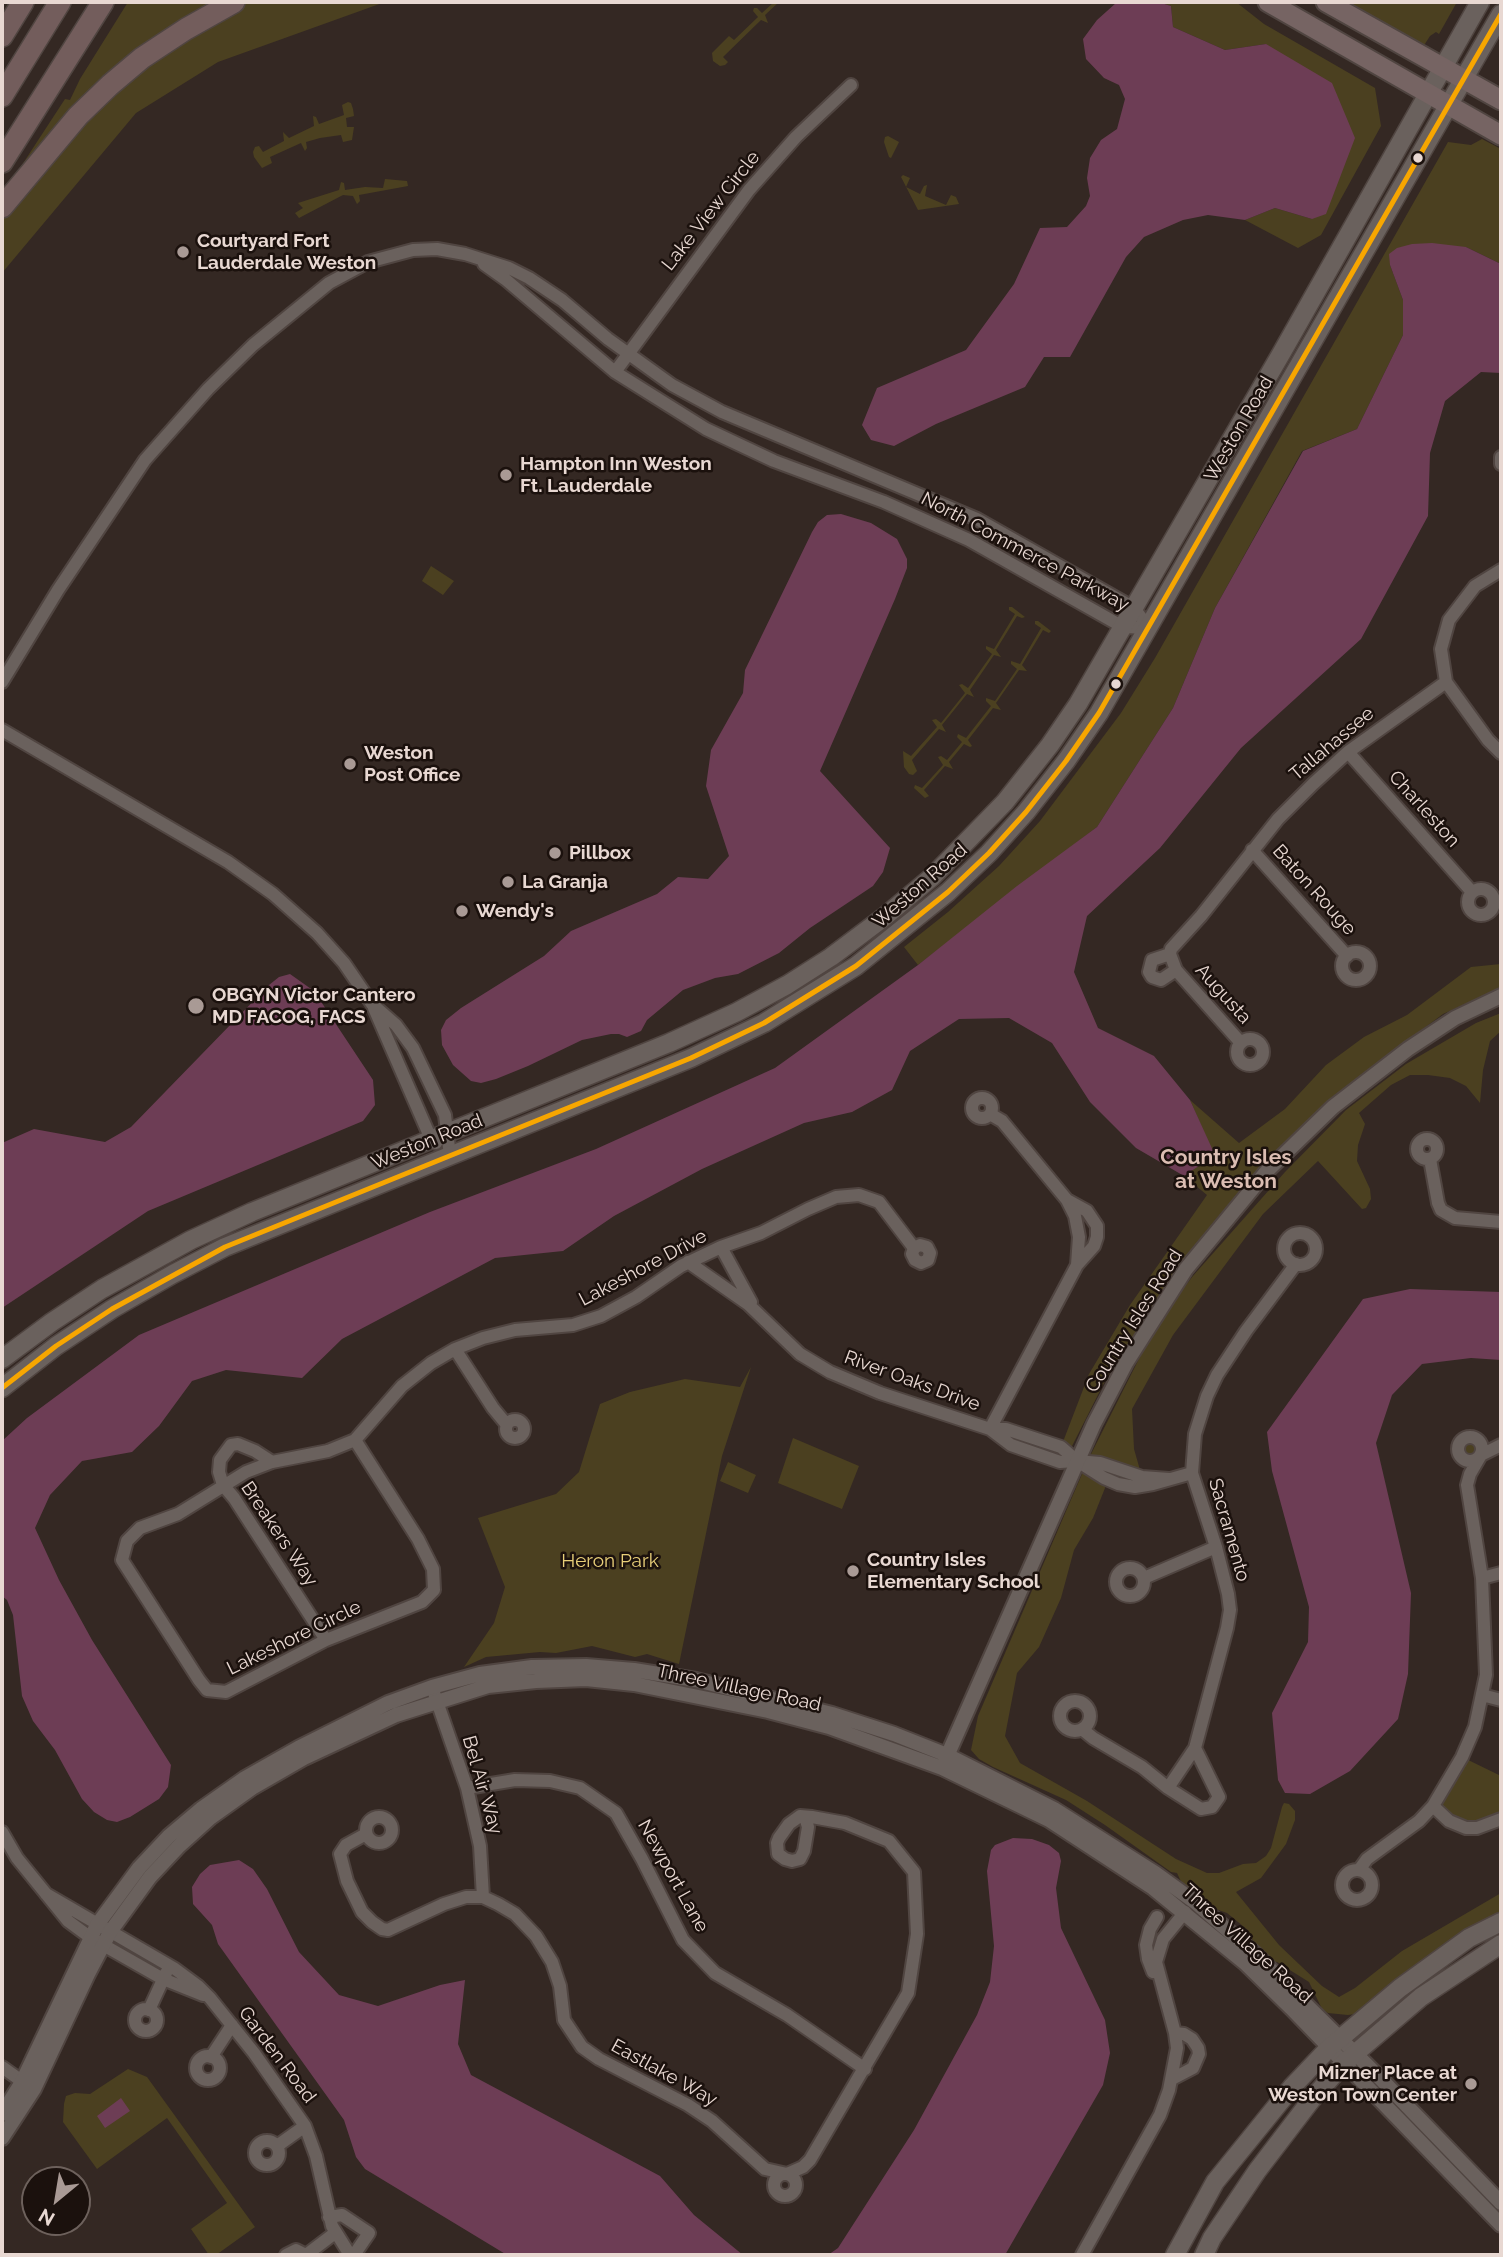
<!DOCTYPE html>
<style>
body{margin:0}
#map{position:relative;width:1503px;height:2257px;overflow:hidden;background:#342823;font-family:Raleway,sans-serif}
canvas{display:block}
.frame{position:absolute;inset:0;border:4px solid #e8d8d2;pointer-events:none}
.north{position:absolute;left:21px;top:2166px;width:70px;height:70px;box-sizing:border-box;background:#1b110d;border:2px solid #6d615c;border-radius:50%;rotate:210deg;font-size:19px;font-weight:700;line-height:28px;text-align:center;color:#e8d8d2}
.north::after{content:'';display:block;margin:auto;width:24px;height:32px;background:#a99a95;clip-path:polygon(50% 0,100% 100%,50% 72%,0 100%)}
</style>
<div id="map">
<canvas width="1503" height="2257"></canvas>
<div class="frame"></div>
<div class="north">N</div>
</div>
<script>
const g = document.querySelector('canvas').getContext('2d');
g.lineJoin = 'round';
function fill(path, color) { g.fillStyle = color; g.fill(path, 'evenodd'); }
const shape = rows => new Path2D(rows.map(r => 'M' + r).join(''));
function strokePath(path, color, width, dash) { g.strokeStyle = color; g.lineWidth = width; g.lineCap = dash ? 'butt' : 'round'; g.setLineDash(dash || []); g.stroke(path); }
function label(font, color, halo, rows, align = 'center') {
  g.font = font + ' Raleway,sans-serif'; g.lineWidth = 5; g.setLineDash([]); g.textBaseline = 'middle'; g.strokeStyle = halo; g.fillStyle = color; for (const [text, x, y, turn = 0] of rows) {
    g.save(); g.translate(x, y); g.rotate((+turn || 0) * Math.PI / 180); g.textAlign = isNaN(turn) ? turn : align; if (halo) g.strokeText(text, 0, 0); g.fillText(text, 0, 0); g.restore();
  }
}
fill(shape([
 [128,2,225,2,22,173,18,171,65,99,70,100,80,79],
 [249,2,385,2,218,62,136,113,2,273,2,218,74,125,112,88,228,11],
 [774,2,779,2,765,15,768,23,761,20,723,57,728,62,725,65,720,66,713,61,712,53,729,36,734,40,758,17,753,11,754,8,757,8,762,13],
 [1158,2,1236,2,1264,24,1375,88,1381,126,1321,235,1298,248,1245,220,1275,208,1312,219,1266,44,1225,50,1173,27,1171,6],
 [1333,2,1457,2,1439,34,1436,32,1430,36,1421,50],
 [348,102,351,103,353,109,354,116,346,118,347,127,354,127,352,140,343,142,341,135,320,138,306,142,307,148,305,151,301,143,270,157,272,163,262,168,254,157,253,152,255,147,259,146,263,152,284,141,283,132,289,138,314,126,313,116,316,117,319,124,344,115,342,105],
 [888,136,899,142,891,158,889,157,884,142,885,137],
 [1482,139,1501,149,1501,264,1466,247,1390,265,1403,300,1403,335,1357,429,1302,451,1215,608,1173,708,1097,827,918,965,904,947,948,912,999,866,1040,821,1121,713,1155,658,1448,142,1471,145],
 [903,175,910,178,906,187,920,194,924,186,927,185,925,196,946,205,951,195,956,197,959,204,918,210,901,177],
 [385,179,407,181,408,186,359,195,360,201,357,204,353,196,343,195,299,218,295,213,303,208,298,203,339,190,341,182,344,183,345,190,365,187,383,188],
 [431,566,454,581,443,595,422,581],
 [1009,607,1012,607,1025,617,1022,618,1017,616,996,650,1001,657,994,655,970,690,974,697,967,694,942,725,946,732,939,729,912,760,917,771,913,775,909,774,904,767,903,751,911,756,937,727,932,720,936,719,941,723,965,693,959,685,962,684,968,688,992,654,986,649,986,646,994,649,1015,614,1009,610],
 [1035,621,1038,621,1051,631,1049,633,1043,630,1022,665,1027,671,1019,670,996,703,1001,710,993,708,968,740,972,746,970,747,964,744,949,762,953,769,945,766,924,790,929,796,925,798,914,788,915,785,922,788,943,765,938,757,941,756,947,760,962,742,957,737,958,734,966,738,991,706,986,701,986,698,995,701,1017,669,1011,664,1011,661,1020,664,1041,628,1035,624],
 [1501,964,1501,988,1443,1014,1331,1098,1266,1162,1217,1218,1167,1285,1107,1377,1068,1454,1061,1447,1089,1374,1130,1305,1207,1195,1184,1176,1214,1155,1190,1100,1239,1143,1285,1109,1326,1065,1364,1037,1407,1015,1471,967],
 [1501,1013,1501,1031,1490,1041,1483,1070,1480,1103,1466,1086,1450,1078,1428,1075,1410,1075,1391,1085,1359,1113,1365,1124,1358,1145,1357,1161,1370,1189,1371,1199,1366,1208,1362,1209,1318,1161,1263,1214,1173,1335,1132,1409,1134,1449,1142,1477,1148,1482,1104,1478,1105,1488,1093,1518,1074,1550,1061,1598,1039,1647,1017,1673,1005,1736,1020,1763,1087,1801,1176,1859,1207,1873,1219,1873,1243,1864,1256,1863,1266,1856,1271,1848,1282,1807,1284,1803,1289,1804,1295,1811,1295,1820,1286,1844,1261,1878,1236,1892,1279,1945,1322,1986,1339,1997,1355,1988,1402,1951,1501,1893,1501,1920,1362,2013,1348,2015,1328,2013,1322,2009,1309,1982,1277,1962,1268,1961,1256,1948,1249,1931,1227,1913,1210,1907,1186,1892,1177,1873,1171,1872,1105,1825,1066,1800,993,1767,979,1759,971,1750,978,1716,1088,1460,1154,1329,1192,1277,1285,1172,1346,1110,1406,1064,1476,1023],
 [751,1367,722,1456,679,1664,647,1654,635,1657,592,1646,556,1653,540,1652,486,1657,464,1667,494,1623,505,1587,478,1518,556,1494,579,1472,600,1404,630,1392,685,1379,740,1387],
 '1458 1448a12 12 0 1 1 24 0a12 12 0 1 1-24 0Z',
 [793,1438,859,1466,842,1509,778,1483],
 [728,1462,756,1475,748,1493,720,1481],
 [1462,1757,1501,1776,1501,1819,1477,1828,1433,1806],
 [128,2069,147,2077,255,2227,216,2255,209,2255,191,2229,227,2203,167,2118,97,2169,63,2122,64,2104,66,2096,75,2093,90,2094]
]), '#4b4020');
fill(shape([
 [1158,2,1171,6,1173,27,1225,50,1266,44,1332,83,1355,138,1326,214,1312,219,1275,208,1245,220,1208,215,1183,220,1144,237,1126,257,1070,357,1044,357,1025,387,936,424,894,446,871,440,862,425,877,388,966,350,1014,284,1040,228,1067,227,1086,206,1090,196,1087,178,1090,158,1101,140,1117,129,1125,99,1119,85,1104,78,1086,59,1083,39,1097,20,1116,3],
 [1432,243,1466,247,1501,264,1501,373,1481,372,1445,401,1430,453,1428,516,1361,639,1241,748,1160,848,1087,916,1074,972,1098,1028,1154,1056,1190,1100,1215,1155,1184,1176,1136,1148,1090,1102,1052,1043,1009,1018,959,1019,910,1051,892,1090,852,1112,804,1123,702,1169,614,1216,563,1251,495,1258,342,1339,302,1378,226,1370,192,1381,159,1426,132,1452,82,1461,50,1495,35,1528,59,1580,92,1640,171,1765,168,1787,159,1799,130,1817,117,1822,107,1820,94,1812,82,1799,55,1750,33,1721,22,1696,13,1615,7,1600,2,1596,2,1441,27,1418,139,1335,430,1212,596,1149,775,1068,918,965,1017,886,1097,827,1173,708,1215,608,1303,451,1357,429,1403,335,1403,300,1390,265,1389,254,1397,248,1412,244],
 [841,514,871,523,897,539,907,559,907,568,895,599,820,771,890,848,883,872,873,886,810,928,779,953,738,974,715,978,683,990,647,1020,641,1031,627,1037,619,1034,611,1034,582,1040,528,1066,496,1079,481,1083,471,1081,453,1065,442,1045,441,1030,446,1020,461,1008,544,956,571,931,657,894,678,877,708,879,729,856,706,786,711,750,743,693,745,670,812,532,818,522,827,515],
 [290,974,314,991,373,1080,375,1105,363,1121,148,1211,2,1308,2,1143,34,1129,105,1142,131,1127,269,985,279,977],
 [1410,1289,1501,1292,1501,1360,1471,1358,1422,1364,1392,1395,1376,1443,1411,1593,1408,1674,1398,1719,1350,1771,1310,1794,1285,1793,1278,1780,1272,1713,1308,1642,1309,1607,1272,1471,1267,1432,1363,1299],
 [1013,1838,1032,1839,1049,1845,1059,1853,1061,1861,1056,1888,1061,1928,1105,2020,1110,2053,1103,2085,1005,2255,828,2255,838,2248,914,2130,977,2015,990,1982,994,1946,987,1871,991,1850,995,1845],
 [239,1860,253,1869,267,1889,299,1952,339,1995,378,2006,440,1985,465,1980,458,2044,471,2075,660,2176,694,2215,743,2255,507,2255,365,2169,356,2157,344,2120,218,1944,212,1925,193,1904,192,1887,200,1874,210,1865],
 [121,2098,130,2111,105,2128,97,2116]
]), '#6d3d55');
const minor = shape([
 [484,264,505,279,615,372,706,429,774,461,884,502,969,540,1123,627,1149,628],
 [615,372,749,190,796,137,851,85],
 [1501,457,1501,464],
 [1501,570,1475,586,1449,620,1441,649,1446,682,1488,740,1501,753],
 [2,682,58,590,145,460,208,389,253,345,329,283,368,262,413,250,437,249,465,254,509,268,529,278,562,300,608,339,672,385,722,412,977,519,1134,608,1149,628],
 [2,730,228,862,273,894,317,933,344,963,372,1004,396,1025,413,1048,445,1115,450,1156],
 [1348,752,1472,892],
 [1252,850,1347,956],
 '1468 902a13 13 0 1 1 26 0a13 13 0 1 1-26 0Z',
 '1342 966a14 14 0 1 1 28 0a14 14 0 1 1-28 0Z',
 [1170,954,1152,960,1149,972,1152,977,1161,980,1176,970],
 [374,1008,431,1139,436,1143],
 '1237 1052a13 13 0 1 1 26 0a13 13 0 1 1-26 0Z',
 [1241,1043,1176,970,1170,954,1171,949,1201,916,1278,819,1313,784,1348,752,1446,682],
 '972 1108a10 10 0 1 1 20 0a10 10 0 1 1-20 0Z',
 '1417 1149a10 10 0 1 1 20 0a10 10 0 1 1-20 0Z',
 [1430,1159,1438,1203,1441,1210,1455,1218,1501,1222],
 [1067,1200,1087,1211,1097,1226,1097,1237,1094,1246,1077,1265],
 '1284 1249a16 16 0 1 1 32 0a16 16 0 1 1-32 0Z',
 [721,1247,751,1302],
 [688,1262,748,1304,800,1354,830,1372,880,1393,990,1429,1006,1429,1061,1447,1077,1461,1060,1462,1011,1445,990,1429],
 [455,1349,493,1408,507,1425],
 '506 1429a9 9 0 1 1 18 0a9 9 0 1 1-18 0Z',
 [990,1429,1077,1265,1079,1237,1075,1216,1067,1200,1002,1121,990,1114],
 '1458 1449a12 12 0 1 1 24 0a12 12 0 1 1-24 0Z',
 [355,1440,418,1539,433,1569,434,1590,422,1602,326,1640,226,1692,207,1690,199,1680,122,1560,127,1541,140,1528,178,1514,246,1472,272,1462,328,1451,355,1440,402,1386,431,1363,455,1349,483,1338,515,1330,573,1325,601,1316,636,1297,681,1266,721,1247,761,1233,808,1209,836,1197,859,1195,879,1202,914,1248,912,1254,915,1260,921,1263,928,1260,930,1253,927,1247,920,1245,914,1248],
 [272,1462,255,1451,238,1444,231,1445,220,1460,219,1472,223,1485,234,1498,326,1640],
 [1169,1479,1142,1477,1100,1463,1077,1461,1104,1478,1118,1484,1135,1487,1153,1484,1192,1473],
 '1116 1582a14 14 0 1 1 28 0a14 14 0 1 1-28 0Z',
 [1144,1578,1216,1547],
 [1482,1578,1501,1573],
 [432,1687,467,1788,480,1846,483,1897],
 [1482,1695,1501,1700],
 '1060 1716a15 15 0 1 1 30 0a15 15 0 1 1-30 0Z',
 [1082,1729,1093,1738,1142,1767,1168,1788,1195,1748,1227,1628,1230,1610,1228,1594,1216,1547,1192,1473,1195,1434,1207,1396,1217,1375,1246,1331,1296,1264],
 [467,1788,515,1780,550,1781,580,1788,616,1813,642,1859,683,1940,715,1973,787,2015,865,2069],
 [1168,1788,1201,1809,1212,1807,1219,1797,1195,1748],
 [1433,1806,1449,1821,1466,1828,1477,1828,1501,1819],
 '366 1830a13 13 0 1 1 26 0a13 13 0 1 1-26 0Z',
 [2,1832,17,1858,68,1921,91,1938,163,1979,203,1995],
 [366,1834,346,1845,340,1854,347,1881,362,1912,372,1922,382,1929,388,1930,444,1904,466,1897,483,1897,498,1904,515,1914,536,1936,552,1962,560,1986,564,2020,582,2047,599,2059,688,2105,712,2121,765,2169,787,2174,803,2167,810,2160,908,1993,917,1934,914,1872,889,1841,845,1823,812,1817,800,1816,789,1824,779,1838,777,1843,778,1854,785,1859,792,1861,800,1859,804,1851,808,1827,805,1817],
 '1342 1885a15 15 0 1 1 30 0a15 15 0 1 1-30 0Z',
 [1359,1870,1367,1859,1419,1821,1433,1806,1462,1757,1475,1727,1486,1675,1482,1578,1467,1485,1470,1474,1481,1455,1501,1445],
 [46,1894,175,1969,198,1986,210,1998,254,2053,305,2126,316,2156,332,2226,350,2255],
 [1153,1972,1148,1959,1146,1945,1150,1929,1157,1917],
 '135 2020a11 11 0 1 1 22 0a11 11 0 1 1-22 0Z',
 [149,2010,166,1973],
 '196 2068a12 12 0 1 1 24 0a12 12 0 1 1-24 0Z',
 [211,2057,232,2025],
 [2,2067,30,2087],
 [1172,2079,1193,2068,1199,2054,1198,2048,1192,2039,1184,2034,1175,2033],
 '255 2153a12 12 0 1 1 24 0a12 12 0 1 1-24 0Z',
 [277,2146,305,2126],
 '774 2185a11 11 0 1 1 22 0a11 11 0 1 1-22 0Z',
 [329,2217,342,2215,369,2233,354,2255],
 [286,2255,296,2250,306,2255],
 [306,2255,335,2233],
 [1082,2255,1160,2115,1169,2090,1177,2048,1175,2033,1156,1962,1163,1939,1185,1912]
]);
const tertiary = shape([
 [944,1763,1094,1424,1126,1363,1186,1269,1267,1171,1333,1107,1408,1049,1455,1018,1501,996],
 [2,2114,22,2082,97,1925,139,1868,169,1836,201,1809,245,1778,298,1748,388,1703,432,1687,480,1674,532,1667,586,1666,634,1670,696,1680,832,1714,894,1734,947,1755,1054,1809,1155,1873,1195,1902,1254,1953,1380,2078,1501,2203],
 [2,2138,34,2089,88,1974,110,1932,150,1877,179,1846,210,1818,252,1788,304,1758,396,1715,488,1686,536,1681,586,1679,634,1684,768,1711,829,1727,942,1768,1049,1820,1153,1888,1245,1963,1291,2008,1501,2225]
]);
const secondary = shape([
 [2,1359,52,1322,102,1289,191,1240,252,1212,669,1043,737,1012,787,985,831,957,883,918,932,877,1005,802,1050,745,1078,704,1281,354,1480,2],
 [2,1388,56,1346,112,1309,173,1274,225,1247,691,1058,764,1023,856,966,948,892,989,853,1026,812,1066,761,1099,713,1501,14],
 [1175,2255,1215,2182,1292,2087,1329,2048,1400,1988,1469,1938,1501,1922],
 [1204,2255,1212,2238,1257,2171,1312,2099,1344,2063,1421,1997,1501,1944]
]);
const primary = shape([
 [1268,2,1501,135],
 [1326,2,1501,100]
]);
const motorway = shape([
 [2,36,23,2],
 [2,96,60,2],
 [2,162,103,2],
 [2,207,78,116,110,85,142,58,186,29,234,2]
]);
strokePath(minor, '#504541', 16);
strokePath(tertiary, '#504541', 18);
strokePath(secondary, '#504541', 21);
strokePath(primary, '#504541', 23);
strokePath(motorway, '#504541', 24);
strokePath(minor, '#6a615d', 12);
strokePath(tertiary, '#6a615d', 14);
strokePath(secondary, '#6a615d', 18);
strokePath(primary, '#766463', 19);
strokePath(motorway, '#735d5c', 21);
strokePath(shape([
 [2,1388,56,1346,112,1309,225,1247,691,1058,764,1023,856,966,948,892,989,853,1026,812,1066,761,1099,713,1501,14]
]), '#f7a600', 5);
for (const [x, y, r, color] of [
 [1418,158,6,"#e8d8d2"],
 [183,252,7,"#a99a95"],
 [506,475,7,"#a99a95"],
 [1116,684,6,"#e8d8d2"],
 [350,764,7,"#a99a95"],
 [555,853,7,"#a99a95"],
 [508,882,7,"#a99a95"],
 [462,911,7,"#a99a95"],
 [196,1006,9,"#a99a95"],
 [853,1571,7,"#a99a95"],
 [1471,2084,7,"#a99a95"]
]) { const dot = new Path2D(); dot.arc(x, y, r, 0, 2 * Math.PI); g.fillStyle = color; g.fill(dot); strokePath(dot, '#1b110d', 2.5); }
label('19px', '#e8d8d2', '#1b110d', [
 ["Lake View Circle",711,211,-52],
 ["Weston Road",1239,429,-60],
 ["North Commerce Parkway",1025,552,28],
 ["Tallahassee",1332,744,-40],
 ["Charleston",1424,809,48],
 ["Weston Road",920,886,-41],
 ["Baton Rouge",1314,890,48],
 ["Augusta",1223,994,48],
 ["Weston Road",427,1142,-22],
 ["Lakeshore Drive",643,1268,-28],
 ["Country Isles Road",1134,1321,-58],
 ["River Oaks Drive",912,1381,20],
 ["Sacramento",1229,1530,74],
 ["Breakers Way",279,1534,56],
 ["Lakeshore Circle",294,1638,-26],
 ["Three Village Road",739,1688,12],
 ["Bel Air Way",482,1785,74],
 ["Newport Lane",673,1876,61],
 ["Three Village Road",1247,1944,42],
 ["Garden Road",277,2055,53],
 ["Eastlake Way",664,2073,29]
]);
label('bold 19px', '#e8d8d2', '#1b110d', [
 ["Courtyard Fort",197,241],
 ["Lauderdale Weston",197,263],
 ["Hampton Inn Weston",520,464],
 ["Ft. Lauderdale",520,486],
 ["Weston",364,753],
 ["Post Office",364,775],
 ["Pillbox",569,853],
 ["La Granja",522,882],
 ["Wendy's",476,911],
 ["OBGYN Victor Cantero",212,995],
 ["MD FACOG, FACS",212,1017],
 ["Country Isles",867,1560],
 ["Elementary School",867,1582],
 ["Mizner Place at",1457,2073,"right"],
 ["Weston Town Center",1457,2095,"right"]
], 'left');
label('19px', '#e8cf79', '#1b110d', [
 ["Heron Park",610,1561]
]);
label('bold 21px', '#dbbdb2', '#1b110d', [
 ["Country Isles",1226,1158],
 ["at Weston",1226,1182]
]);
</script>
